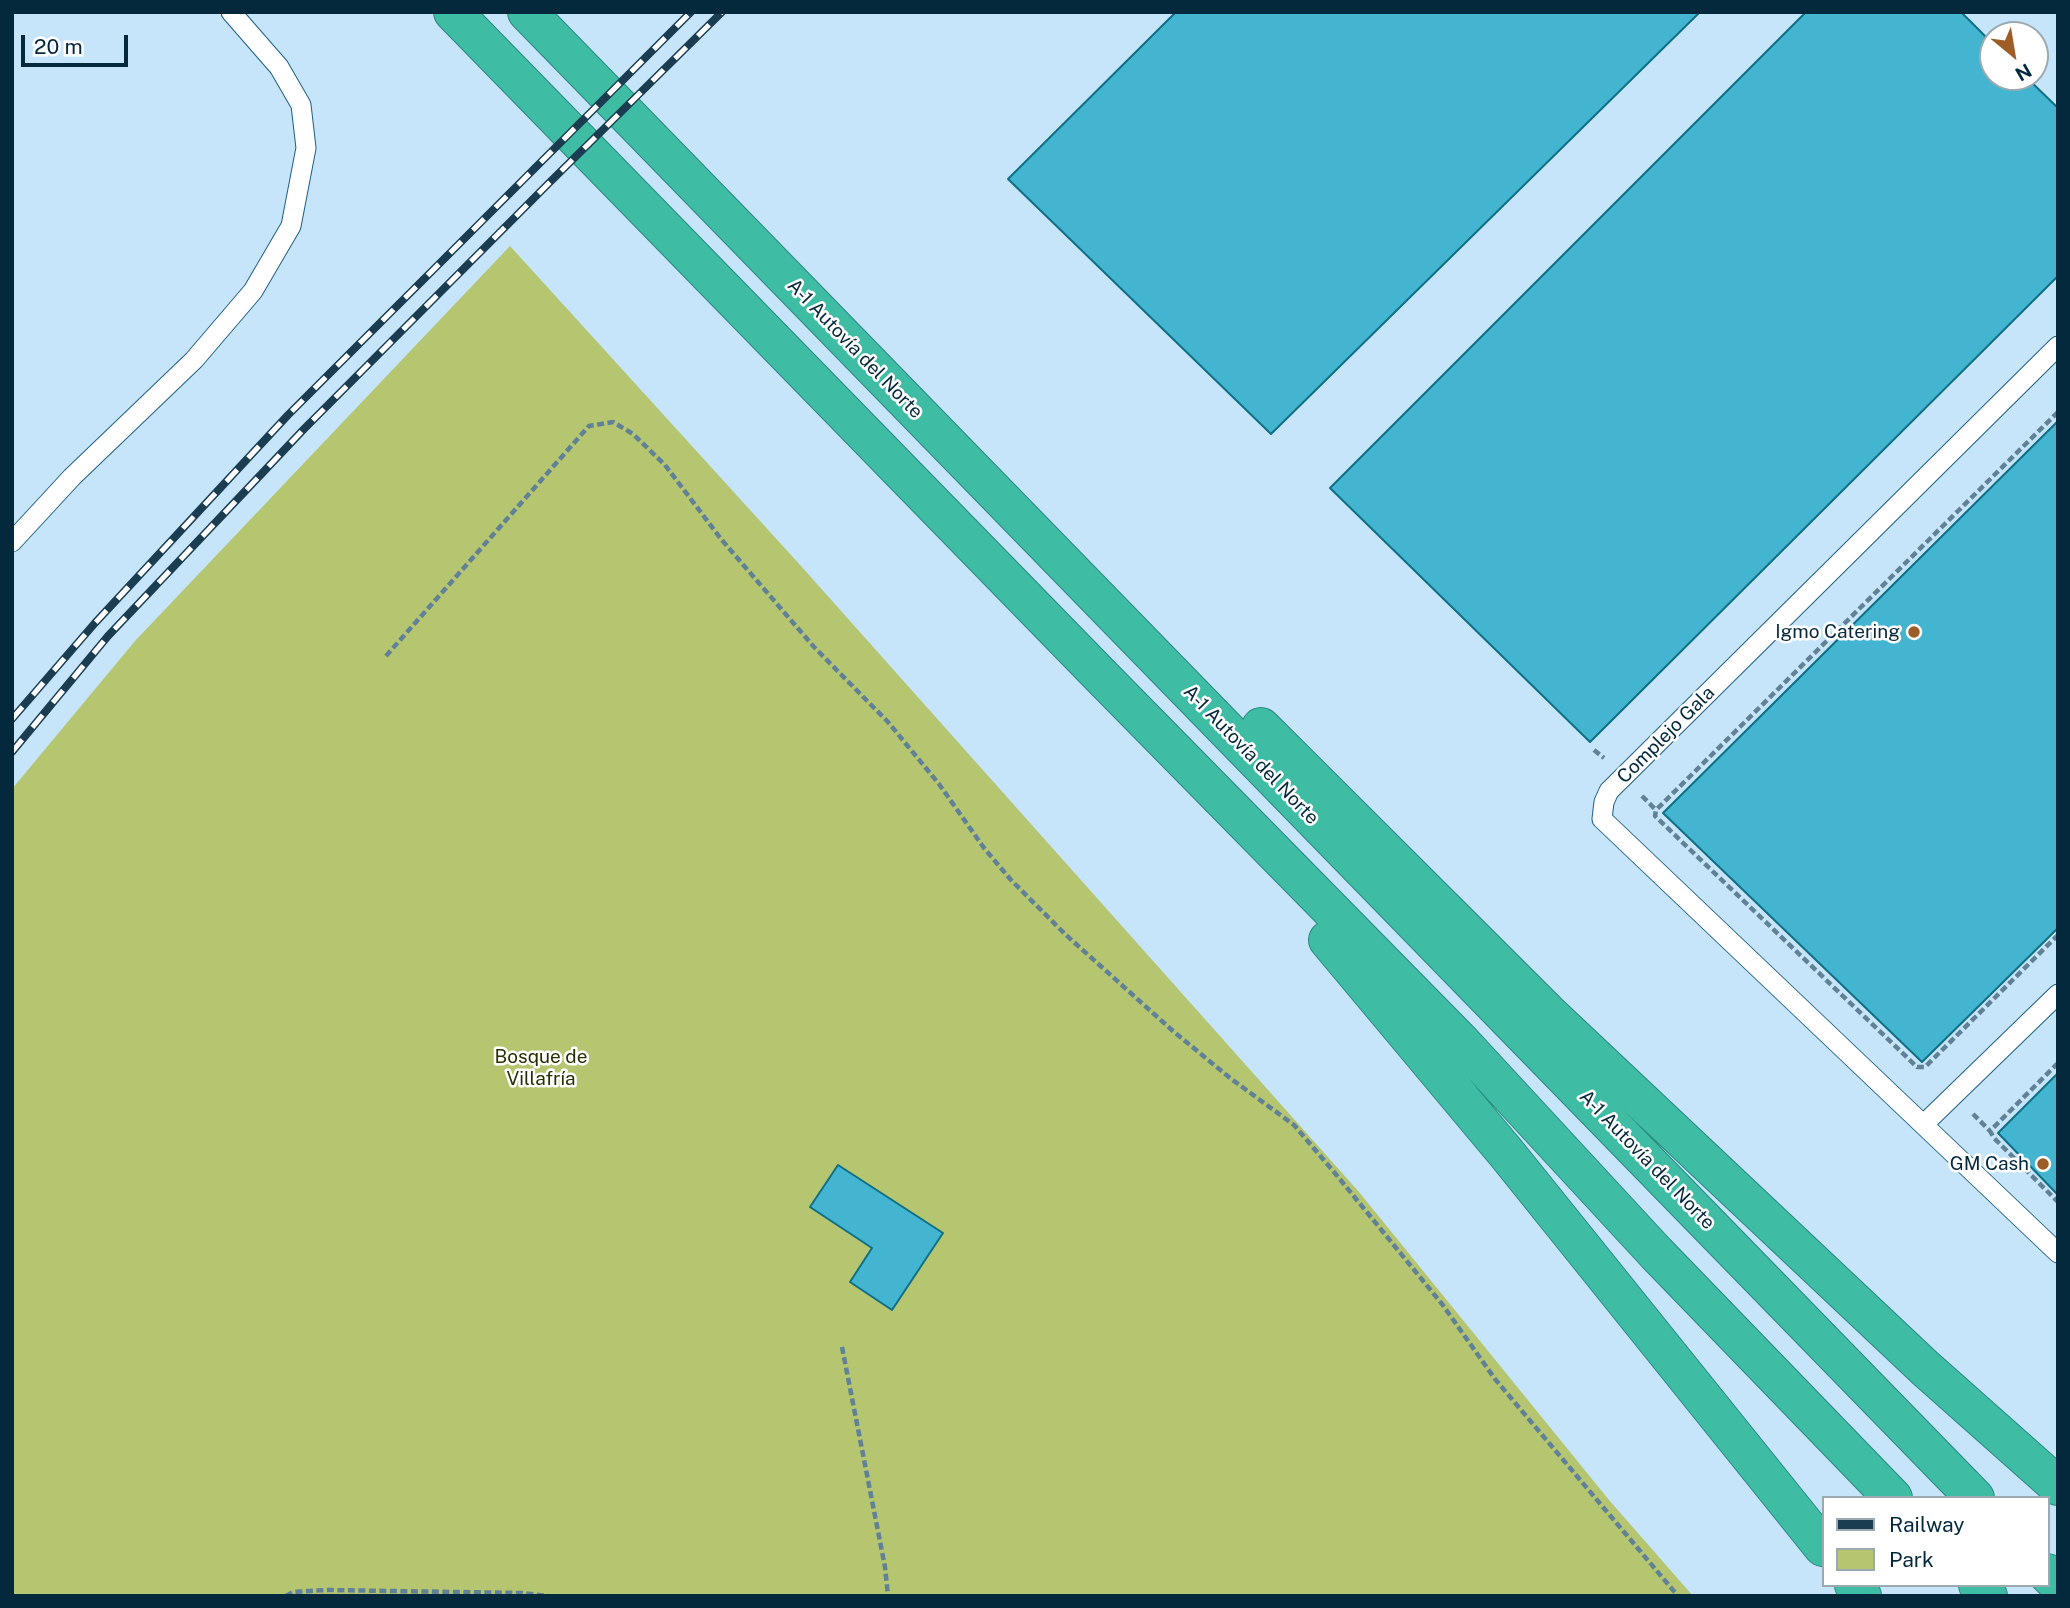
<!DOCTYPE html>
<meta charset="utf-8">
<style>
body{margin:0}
#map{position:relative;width:2070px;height:1608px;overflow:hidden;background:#c6e5fa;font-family:"Public Sans",sans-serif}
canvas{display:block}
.frame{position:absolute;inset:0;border:14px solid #04283c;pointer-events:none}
.legend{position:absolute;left:1822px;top:1496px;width:228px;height:91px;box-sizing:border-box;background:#fff;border:2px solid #9ba9b1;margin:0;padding:9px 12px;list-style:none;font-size:21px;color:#04283c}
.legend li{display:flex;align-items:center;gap:14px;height:35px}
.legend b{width:35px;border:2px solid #9ba9b1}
.north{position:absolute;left:1979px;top:21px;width:70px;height:70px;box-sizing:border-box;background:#fff;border:2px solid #9ba9b1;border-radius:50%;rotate:150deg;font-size:19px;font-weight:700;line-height:28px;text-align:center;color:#04283c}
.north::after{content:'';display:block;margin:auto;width:24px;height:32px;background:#9d5d26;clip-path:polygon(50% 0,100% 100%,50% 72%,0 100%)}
.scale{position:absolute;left:21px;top:35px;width:107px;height:32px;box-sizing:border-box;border:4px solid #04283c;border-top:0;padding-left:9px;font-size:21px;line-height:24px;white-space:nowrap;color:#04283c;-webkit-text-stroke:5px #fff;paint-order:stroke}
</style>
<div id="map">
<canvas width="2070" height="1608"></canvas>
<div class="frame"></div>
<ul class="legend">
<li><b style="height:9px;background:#1a3d51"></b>Railway</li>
<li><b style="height:19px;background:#b5c570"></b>Park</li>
</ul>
<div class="north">N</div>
<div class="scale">20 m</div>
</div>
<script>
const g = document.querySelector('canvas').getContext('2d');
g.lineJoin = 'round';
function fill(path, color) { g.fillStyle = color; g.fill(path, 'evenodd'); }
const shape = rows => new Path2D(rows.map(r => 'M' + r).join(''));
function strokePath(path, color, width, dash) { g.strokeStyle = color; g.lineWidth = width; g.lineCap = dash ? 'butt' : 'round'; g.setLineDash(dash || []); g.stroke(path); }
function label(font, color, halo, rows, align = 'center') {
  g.font = font + ' "Public Sans",sans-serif'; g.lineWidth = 5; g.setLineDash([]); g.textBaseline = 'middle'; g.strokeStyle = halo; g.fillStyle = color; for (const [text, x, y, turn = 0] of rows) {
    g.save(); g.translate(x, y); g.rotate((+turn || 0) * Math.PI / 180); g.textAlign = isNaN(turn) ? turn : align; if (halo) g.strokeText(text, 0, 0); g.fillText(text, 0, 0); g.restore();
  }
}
fill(shape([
 [510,246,801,566,1359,1192,1609,1500,1693,1596,12,1596,12,789,135,641]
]), '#b5c570');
const building = shape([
 [1176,12,1700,12,1271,434,1008,179,1176,12],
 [1806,12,1961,12,1993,44,1993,77,2026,77,2058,108,2058,276,1590,742,1330,488,1806,12],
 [2058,421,2058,928,1922,1062,1663,813,2058,421],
 [2058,1073,2058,1195,1998,1133,2058,1073],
 [838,1165,943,1233,892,1310,850,1282,872,1248,810,1207,838,1165]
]);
fill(building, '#44b5d1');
strokePath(building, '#0f6f84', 2);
const lane = shape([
 [2058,346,1609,791,1604,802,1602,819,2058,1253],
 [12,542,72,477,194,360,253,291,291,226,306,148,301,105,279,67,231,12],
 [1924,1124,2058,994]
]);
const highway = shape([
 [453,12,1101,676,1461,1042,1656,1253,1893,1498],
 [527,12,1975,1498],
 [1261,727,1547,1012,1925,1368,2058,1486],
 [1328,940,1507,1154,1823,1547],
 [2047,1573,2058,1584],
 [1854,1585,1862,1596],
 [1978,1585,1988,1596]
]);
strokePath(lane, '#1f5f83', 21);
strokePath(highway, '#2a8880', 40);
strokePath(shape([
 [2058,412,1656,810,1655,816,1917,1067,1925,1067,2058,935],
 [386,656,589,426,613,422,633,434,665,465,721,539,814,647,888,722,939,784,984,848,1011,880,1066,935,1173,1031,1230,1078,1294,1125,1334,1172,1442,1304,1495,1379,1678,1596],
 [1594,750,1604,758],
 [1642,796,1656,810],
 [2058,1063,1990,1131,1994,1138,2058,1202],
 [1973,1114,1990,1131],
 [842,1347,885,1567,888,1596],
 [286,1596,293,1592,326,1590,522,1593,548,1596]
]), '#608196', 4.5, [7, 3.5]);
strokePath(lane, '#fff', 19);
strokePath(highway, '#3ebca4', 38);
const rail = shape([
 [12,719,95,623,288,415,691,12],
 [12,752,108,636,304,429,548,184,722,12]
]);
strokePath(rail, '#1a3d51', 8);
strokePath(rail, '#fff', 5, [16]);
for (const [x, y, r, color] of [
 [1914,632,7,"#9d5d26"],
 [2043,1164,7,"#9d5d26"]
]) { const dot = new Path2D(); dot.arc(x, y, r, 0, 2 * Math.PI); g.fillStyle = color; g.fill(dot); strokePath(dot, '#fff', 2.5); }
label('19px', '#04283c', '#fff', [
 ["A-1 Autovía del Norte",855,349,46],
 ["Complejo Gala",1666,735,-45],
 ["A-1 Autovía del Norte",1251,755,46],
 ["A-1 Autovía del Norte",1647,1160,46]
]);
label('19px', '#04283c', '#fff', [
 ["Igmo Catering",1900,632],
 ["GM Cash",2029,1164]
], 'right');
label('19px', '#292f01', '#fff', [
 ["Bosque de",541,1057],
 ["Villafría",541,1079]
]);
</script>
